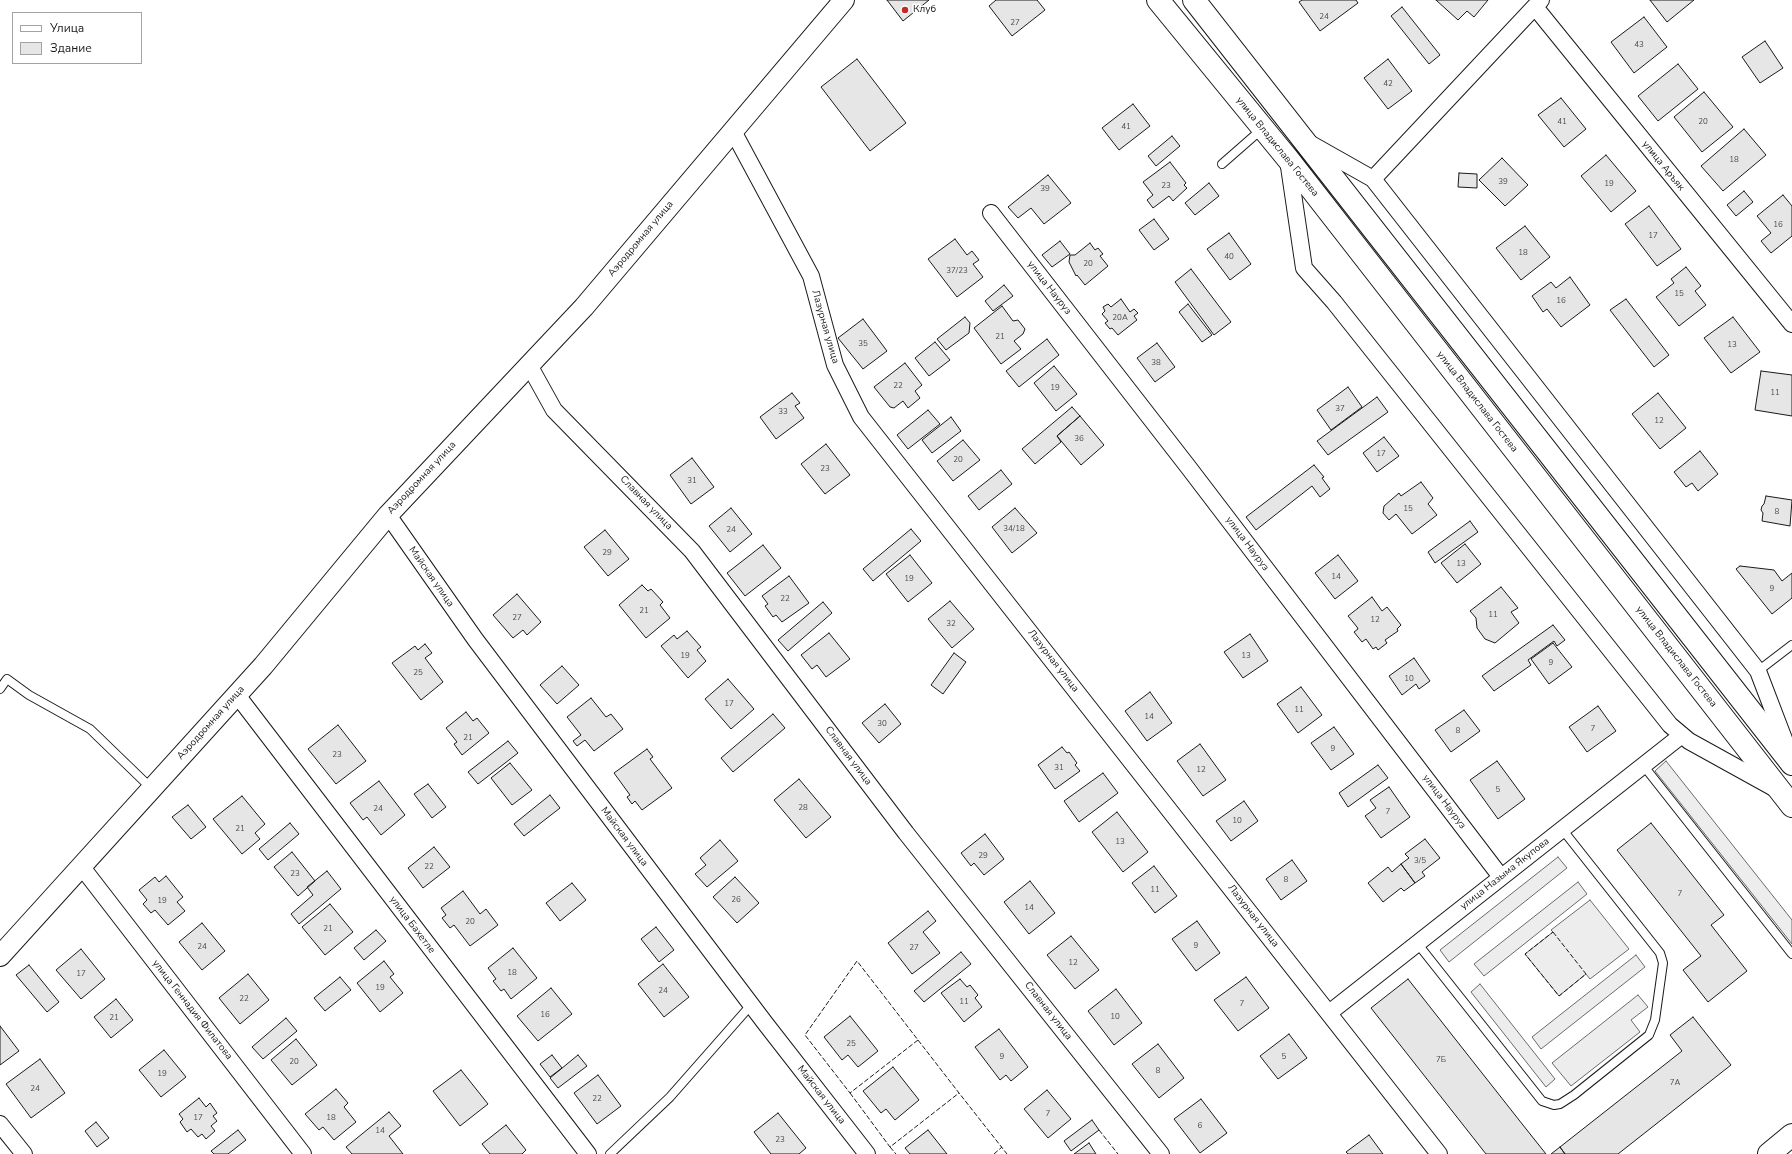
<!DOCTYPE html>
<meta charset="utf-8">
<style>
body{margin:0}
#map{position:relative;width:1792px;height:1154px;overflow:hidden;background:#fff;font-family:"Nunito Sans",sans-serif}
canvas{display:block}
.legend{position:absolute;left:12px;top:12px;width:130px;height:52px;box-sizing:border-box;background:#fff;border:1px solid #a3a3a3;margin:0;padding:5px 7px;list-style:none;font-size:12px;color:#1a1a1a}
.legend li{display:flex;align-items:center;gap:8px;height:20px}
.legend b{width:20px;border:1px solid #a3a3a3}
</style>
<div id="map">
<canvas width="1792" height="1154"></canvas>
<ul class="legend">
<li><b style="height:5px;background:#fff"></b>Улица</li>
<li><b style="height:11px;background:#e6e6e6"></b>Здание</li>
</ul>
</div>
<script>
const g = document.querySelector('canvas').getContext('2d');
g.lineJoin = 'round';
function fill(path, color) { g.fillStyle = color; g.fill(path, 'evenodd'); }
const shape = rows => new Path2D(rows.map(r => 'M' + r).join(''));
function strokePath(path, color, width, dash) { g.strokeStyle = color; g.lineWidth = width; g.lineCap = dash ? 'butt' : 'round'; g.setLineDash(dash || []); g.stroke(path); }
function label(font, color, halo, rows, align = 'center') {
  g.font = font + ' "Nunito Sans",sans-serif'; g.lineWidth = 3; g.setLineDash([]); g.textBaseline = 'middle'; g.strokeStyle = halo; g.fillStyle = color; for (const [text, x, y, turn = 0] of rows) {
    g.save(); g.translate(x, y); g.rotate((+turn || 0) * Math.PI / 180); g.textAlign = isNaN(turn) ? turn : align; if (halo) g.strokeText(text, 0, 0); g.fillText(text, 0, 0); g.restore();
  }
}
const built = shape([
 [1666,761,1792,920,1792,944,1655,771,1666,761],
 [1558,857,1567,868,1449,962,1440,950,1558,857],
 [1578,882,1587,894,1484,976,1474,964,1578,882],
 [1590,900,1629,949,1590,979,1586,974,1559,996,1525,954,1553,932,1551,930,1590,900],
 [1636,955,1645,967,1541,1049,1532,1037,1636,955],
 [1480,984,1555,1079,1546,1087,1471,992,1480,984],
 [1638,995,1648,1007,1631,1020,1640,1032,1571,1086,1552,1063,1638,995]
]);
fill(built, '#ededed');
strokePath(built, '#6a6a6a', 1);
const building = shape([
 [887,0,929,0,903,21,887,0],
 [996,0,1037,0,1045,10,1012,36,989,6,996,0],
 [1302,0,1356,0,1358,3,1320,31,1299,2,1302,0],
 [1436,0,1488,0,1474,17,1467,11,1458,20,1436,0],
 [1650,0,1694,0,1667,22,1650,0],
 [1402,7,1440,55,1429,64,1391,16,1402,7],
 [1644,17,1667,47,1634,73,1611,42,1644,17],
 [1765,41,1783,68,1760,83,1742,57,1765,41],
 [857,59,906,123,870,151,821,87,857,59],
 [1388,59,1412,91,1388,109,1364,78,1388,59],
 [1678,64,1698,89,1658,121,1638,96,1678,64],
 [1704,92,1733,127,1702,152,1674,117,1704,92],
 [1561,98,1586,129,1564,147,1538,115,1561,98],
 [1133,104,1150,126,1119,150,1102,128,1133,104],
 [1744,129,1766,155,1723,191,1701,166,1744,129],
 [1172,136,1180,146,1156,166,1148,156,1172,136],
 [1606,155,1636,191,1611,212,1581,176,1606,155],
 [1502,158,1528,185,1505,206,1479,180,1502,158],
 [1170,162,1186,183,1184,185,1187,188,1173,201,1169,196,1153,208,1147,200,1153,195,1143,182,1170,162],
 [1459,173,1477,174,1477,188,1458,187,1459,173],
 [1048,175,1071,203,1044,224,1031,208,1018,218,1008,207,1048,175],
 [1209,183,1219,196,1195,215,1185,203,1209,183],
 [1744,191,1753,202,1736,216,1727,205,1744,191],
 [1783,195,1792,206,1792,236,1771,253,1761,241,1771,233,1757,216,1783,195],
 [1649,206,1681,249,1657,266,1625,224,1649,206],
 [1154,219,1169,239,1154,250,1139,230,1154,219],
 [1525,226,1550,257,1521,280,1496,248,1525,226],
 [1229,233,1251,264,1230,280,1207,249,1229,233],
 [955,239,967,255,972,251,979,260,973,264,983,277,957,297,928,259,955,239],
 [1060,241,1070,254,1052,267,1042,255,1060,241],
 [1090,243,1095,250,1098,248,1103,254,1100,256,1108,266,1085,285,1077,275,1076,276,1069,262,1070,255,1075,255,1090,243],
 [1686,267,1701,286,1695,291,1706,305,1679,326,1656,297,1674,283,1671,279,1686,267],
 [1191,269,1231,322,1214,335,1175,282,1191,269],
 [1570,277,1590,305,1561,327,1547,309,1543,312,1532,296,1551,282,1556,288,1570,277],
 [1004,285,1013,296,993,311,985,301,1004,285],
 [1121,299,1130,312,1134,309,1138,313,1134,316,1137,320,1118,335,1112,328,1110,329,1105,323,1108,321,1102,314,1105,311,1103,307,1108,304,1111,307,1121,299],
 [1626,299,1669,355,1654,367,1610,310,1626,299],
 [1188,304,1212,335,1202,342,1179,312,1188,304],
 [1002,306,1013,321,1018,320,1025,329,1023,334,1014,341,1021,349,1001,364,974,328,1002,306],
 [965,317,970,323,969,333,946,350,937,339,965,317],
 [1733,317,1760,352,1731,373,1704,338,1733,317],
 [863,319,887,351,863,369,838,338,863,319],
 [1047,339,1059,355,1019,387,1006,371,1047,339],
 [935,342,950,360,929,376,915,358,935,342],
 [1157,343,1175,367,1155,382,1137,358,1157,343],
 [905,363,922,385,915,391,920,398,908,408,903,401,894,408,890,407,874,387,905,363],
 [1054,366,1077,394,1056,411,1034,383,1054,366],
 [1761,371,1792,375,1792,416,1755,410,1761,371],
 [1348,387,1362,407,1331,430,1317,410,1348,387],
 [792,393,800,403,795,406,804,418,776,439,760,417,792,393],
 [1658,393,1686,428,1660,449,1632,414,1658,393],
 [1377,397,1388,412,1328,455,1317,441,1377,397],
 [1072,407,1080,416,1057,436,1061,442,1035,464,1022,449,1072,407],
 [928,410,940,424,908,449,897,435,928,410],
 [1080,416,1104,445,1081,465,1057,436,1080,416],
 [951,417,961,431,932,453,922,440,951,417],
 [1384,437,1399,456,1377,472,1363,453,1384,437],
 [963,440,980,460,953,481,937,461,963,440],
 [826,444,850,475,825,494,801,464,826,444],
 [1700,451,1718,474,1698,491,1692,483,1686,487,1674,472,1700,451],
 [692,458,714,487,691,504,670,475,692,458],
 [1314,465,1324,477,1322,478,1330,489,1320,497,1312,486,1256,530,1246,517,1314,465],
 [1001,470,1012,484,979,510,968,496,1001,470],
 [1421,482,1433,498,1428,504,1437,515,1412,534,1396,514,1389,520,1383,513,1384,506,1399,493,1401,496,1421,482],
 [1766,496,1792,500,1790,526,1762,521,1763,513,1761,510,1762,506,1764,504,1766,496],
 [731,508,752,534,730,552,709,526,731,508],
 [1015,508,1037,533,1012,553,992,527,1015,508],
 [1470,521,1478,532,1435,563,1428,552,1470,521],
 [911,529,921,541,873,581,863,569,911,529],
 [605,530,629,559,608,576,584,547,605,530],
 [1465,544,1481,564,1457,583,1441,563,1465,544],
 [763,545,781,568,745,596,727,573,763,545],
 [910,555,932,583,908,602,886,574,910,555],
 [1338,555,1358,581,1335,599,1315,573,1338,555],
 [1740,566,1774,570,1782,581,1792,573,1792,598,1772,614,1736,569,1740,566],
 [789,576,809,603,782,622,776,615,773,617,765,606,768,604,762,596,789,576],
 [642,585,648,591,651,589,663,602,660,605,670,618,646,638,619,605,642,585],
 [1501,587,1518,608,1511,612,1519,623,1495,643,1485,639,1477,628,1476,618,1470,611,1501,587],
 [517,594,541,622,527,635,523,630,513,638,493,615,517,594],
 [1372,597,1382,611,1387,607,1401,625,1397,629,1398,631,1385,640,1387,643,1378,650,1376,647,1373,649,1366,639,1362,642,1354,632,1358,629,1357,627,1348,616,1372,597],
 [950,601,974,629,952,648,928,619,950,601],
 [823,602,832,613,788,651,778,640,823,602],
 [1553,625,1565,640,1557,646,1554,641,1528,660,1531,665,1494,691,1482,676,1553,625],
 [687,631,701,647,697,650,706,661,688,678,661,646,674,635,677,639,687,631],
 [829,633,850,659,826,677,817,665,812,669,801,655,829,633],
 [1250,634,1268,661,1243,678,1224,652,1250,634],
 [1553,643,1572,667,1549,684,1531,659,1553,643],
 [425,644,432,653,425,658,443,682,421,700,392,663,415,646,418,650,425,644],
 [954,653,966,662,943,694,931,685,954,653],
 [1414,658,1430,681,1419,689,1416,684,1402,695,1389,676,1414,658],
 [562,666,579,685,557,704,540,685,562,666],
 [728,679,754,709,731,729,705,699,728,679],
 [1301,687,1322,715,1298,733,1277,704,1301,687],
 [1150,692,1172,723,1147,741,1125,711,1150,692],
 [591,698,606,717,611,714,623,729,594,751,585,740,577,746,573,741,581,735,567,717,591,698],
 [885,704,901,724,879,743,862,723,885,704],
 [1598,706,1616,731,1587,752,1569,727,1598,706],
 [1464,710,1480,731,1451,752,1435,730,1464,710],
 [466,712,473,721,477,718,489,733,462,755,454,744,457,742,446,728,466,712],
 [773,714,785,728,733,772,721,758,773,714],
 [338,725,366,761,336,784,308,749,338,725],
 [1334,727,1354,754,1331,770,1311,743,1334,727],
 [508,741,518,753,478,784,468,772,508,741],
 [1200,744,1226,780,1203,796,1177,761,1200,744],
 [1062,747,1067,753,1069,752,1077,763,1075,765,1080,771,1055,789,1038,765,1062,747],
 [647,749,653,757,650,759,672,788,642,810,635,801,632,804,627,797,630,795,614,773,647,749],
 [1497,761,1525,799,1498,819,1470,780,1497,761],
 [510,763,532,790,512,805,491,778,510,763],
 [1378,765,1388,778,1348,807,1339,793,1378,765],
 [1103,773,1118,793,1079,822,1064,801,1103,773],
 [799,779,831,817,806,838,774,800,799,779],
 [379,781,405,815,381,835,367,817,363,820,350,803,379,781],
 [428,784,446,807,432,818,414,794,428,784],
 [1389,787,1410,817,1381,838,1365,816,1376,808,1370,800,1389,787],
 [550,795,560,808,524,836,514,824,550,795],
 [242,796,265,824,255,833,260,839,242,854,213,819,242,796],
 [1244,801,1258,821,1231,841,1216,821,1244,801],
 [188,805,206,827,191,839,172,817,188,805],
 [1117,812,1148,852,1123,872,1092,832,1117,812],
 [290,823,299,834,268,860,259,849,290,823],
 [1651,823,1724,915,1711,925,1747,971,1708,1002,1683,970,1701,956,1617,850,1651,823],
 [985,834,1004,859,984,875,974,863,971,866,961,853,985,834],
 [1425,839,1440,858,1422,872,1425,876,1415,883,1401,864,1409,858,1405,854,1425,839],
 [720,840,738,861,707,887,695,874,706,865,700,858,720,840],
 [434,847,450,867,423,888,408,868,434,847],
 [292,852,315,881,298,896,274,867,292,852],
 [1292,860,1307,881,1281,900,1266,879,1292,860],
 [1401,864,1415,883,1404,891,1401,888,1383,902,1368,883,1388,867,1392,872,1401,864],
 [1154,866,1177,896,1155,913,1132,883,1154,866],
 [327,871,341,889,299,924,291,914,313,895,307,887,327,871],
 [166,876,183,897,177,902,185,911,168,925,155,910,151,913,143,904,147,900,139,890,155,877,159,882,166,876],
 [735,877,759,903,737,923,713,897,735,877],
 [1030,881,1055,913,1029,934,1004,902,1030,881],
 [572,883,586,900,560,921,546,903,572,883],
 [463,891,480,914,486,909,498,925,470,946,454,925,450,928,442,918,446,915,441,908,463,891],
 [330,904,353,932,325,955,302,927,330,904],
 [928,911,936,921,923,932,940,953,912,974,888,943,928,911],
 [1197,921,1220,953,1196,971,1172,939,1197,921],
 [202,923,225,951,202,970,179,942,202,923],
 [656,927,674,950,659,962,641,939,656,927],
 [376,930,386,941,364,960,354,948,376,930],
 [1071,936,1099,970,1075,989,1047,955,1071,936],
 [513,948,537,978,511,999,504,989,501,991,493,981,496,979,488,968,513,948],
 [81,949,105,979,81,999,56,970,81,949],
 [961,952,971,964,924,1002,914,991,961,952],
 [384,961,394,974,390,977,403,993,380,1012,357,983,384,961],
 [663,964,689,997,664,1017,638,984,663,964],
 [29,965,59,1002,47,1012,16,975,29,965],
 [248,974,269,1000,240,1024,219,998,248,974],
 [340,977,351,990,325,1011,314,998,340,977],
 [1246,977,1269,1008,1238,1031,1214,1000,1246,977],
 [960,979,967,987,970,985,978,995,975,998,982,1007,964,1022,941,993,960,979],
 [1408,979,1519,1120,1546,1154,1486,1154,1371,1008,1408,979],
 [551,988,572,1014,538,1041,517,1016,551,988],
 [1116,989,1142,1023,1114,1045,1088,1011,1116,989],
 [116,999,133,1020,111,1038,94,1017,116,999],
 [850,1016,878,1051,858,1067,848,1055,842,1060,824,1037,850,1016],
 [1693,1017,1731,1065,1618,1154,1565,1154,1560,1147,1682,1051,1670,1035,1693,1017],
 [286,1018,297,1031,263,1059,252,1047,286,1018],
 [0,1026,19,1051,0,1065,0,1026],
 [999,1029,1028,1067,1011,1081,1006,1075,1000,1080,975,1047,999,1029],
 [1289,1034,1307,1058,1278,1079,1260,1056,1289,1034],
 [296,1039,317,1065,292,1085,271,1060,296,1039],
 [1158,1044,1184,1078,1159,1098,1132,1064,1158,1044],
 [164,1050,186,1077,161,1097,139,1070,164,1050],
 [552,1055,562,1068,550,1077,540,1064,552,1055],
 [578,1055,587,1066,558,1088,550,1078,578,1055],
 [40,1059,65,1093,31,1118,6,1084,40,1059],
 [893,1067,919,1100,895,1120,886,1109,881,1113,863,1091,893,1067],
 [461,1070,488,1104,460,1126,433,1091,461,1070],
 [598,1075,621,1106,597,1124,574,1093,598,1075],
 [336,1089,348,1103,344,1107,356,1122,334,1140,323,1127,319,1130,305,1114,336,1089],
 [1047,1090,1071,1119,1048,1138,1024,1109,1047,1090],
 [199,1098,206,1107,210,1103,217,1113,213,1116,217,1121,211,1126,215,1131,206,1139,202,1134,198,1137,191,1129,187,1132,180,1122,183,1119,179,1114,199,1098],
 [1201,1099,1227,1133,1200,1153,1174,1119,1201,1099],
 [389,1112,401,1126,389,1136,403,1154,352,1154,346,1147,389,1112],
 [778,1113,806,1148,799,1154,771,1154,754,1132,778,1113],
 [1092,1120,1099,1130,1071,1151,1064,1141,1092,1120],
 [96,1122,109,1138,97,1147,85,1131,96,1122],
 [506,1125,526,1150,522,1154,490,1154,482,1144,506,1125],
 [238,1130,246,1140,228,1154,214,1154,211,1151,238,1130],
 [928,1130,947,1154,910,1154,905,1148,928,1130],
 [1369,1135,1383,1154,1348,1154,1346,1152,1369,1135],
 [1089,1143,1096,1154,1074,1154,1089,1143],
 [1560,1147,1565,1154,1551,1154,1560,1147]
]);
fill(building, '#e6e6e6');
strokePath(building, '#1a1a1a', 1);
const service = shape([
 [1222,164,1262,129],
 [1758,671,1792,645],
 [0,689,7,679,29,695,90,729,151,788],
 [1643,765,1792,954],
 [1417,943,1542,1101,1554,1105,1560,1104,1574,1095,1649,1035,1655,1020,1663,963,1660,953,1562,829],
 [610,1154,670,1097,751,1005]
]);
const minor = shape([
 [1535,7,1792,324],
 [733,131,811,276,835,365,861,417,1439,1154],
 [1311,144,1373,179,1758,671,1789,752],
 [1288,160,1304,268,1334,302,1670,725,1689,741,1774,788],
 [1373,179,1541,0],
 [991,213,1189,468,1501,877],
 [529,365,554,410,692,551,906,833,1161,1154],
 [388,515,475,639,765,1023,867,1154],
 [237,695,588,1154],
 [81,866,303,1154],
 [1329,1013,1682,735],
 [0,1124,24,1154]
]);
const tertiary = shape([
 [0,956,263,666,388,515,584,307,844,0]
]);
const secondary = shape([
 [1158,0,1288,159,1792,806],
 [1194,0,1792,764],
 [1769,1154,1792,1135]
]);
strokePath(service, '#1a1a1a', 10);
strokePath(minor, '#1a1a1a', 18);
strokePath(tertiary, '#1a1a1a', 22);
strokePath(secondary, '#1a1a1a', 24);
strokePath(service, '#fff', 8);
strokePath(minor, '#fff', 16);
strokePath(tertiary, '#fff', 20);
strokePath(secondary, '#fff', 22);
strokePath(shape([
 [1553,932,1586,974,1559,996,1525,954,1553,932],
 [918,1040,850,1093,805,1035,857,961,918,1040,959,1093,1007,1154],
 [850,1093,890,1147,959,1093],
 [1099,1130,1118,1154],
 [890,1147,896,1154],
 [994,1154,1002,1147]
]), '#1a1a1a', 1, [5, 2]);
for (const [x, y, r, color] of [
 [905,10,4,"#c62828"]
]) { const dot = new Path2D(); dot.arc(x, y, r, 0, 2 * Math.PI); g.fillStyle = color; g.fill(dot); strokePath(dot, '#fff', 1.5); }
label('8px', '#4d4d4d', null, [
 ["24",1324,17],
 ["27",1015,23],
 ["43",1639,45],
 ["42",1388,84],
 ["41",1562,122],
 ["20",1703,122],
 ["41",1126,127],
 ["18",1734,160],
 ["39",1503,182],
 ["19",1609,184],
 ["23",1166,186],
 ["39",1045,189],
 ["16",1778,225],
 ["17",1653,236],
 ["18",1523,253],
 ["40",1229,257],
 ["20",1088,264],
 ["37/23",957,271],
 ["15",1679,294],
 ["16",1561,301],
 ["20А",1120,318],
 ["21",1000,337],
 ["35",863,344],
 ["13",1732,345],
 ["38",1156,363],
 ["22",898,386],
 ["19",1055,388],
 ["11",1775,393],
 ["37",1340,409],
 ["33",783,412],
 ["12",1659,421],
 ["36",1079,439],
 ["17",1381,454],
 ["20",958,460],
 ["23",825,469],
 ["31",692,481],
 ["15",1408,509],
 ["8",1777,512],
 ["34/18",1014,529],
 ["24",731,530],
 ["29",607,553],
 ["13",1461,564],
 ["14",1336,577],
 ["19",909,579],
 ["9",1772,589],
 ["22",785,599],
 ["21",644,611],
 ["11",1493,615],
 ["27",517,618],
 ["12",1375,620],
 ["32",951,624],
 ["19",685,656],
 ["13",1246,656],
 ["9",1551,663],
 ["25",418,673],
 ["10",1409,679],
 ["17",729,704],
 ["11",1299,710],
 ["14",1149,717],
 ["30",882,724],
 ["7",1593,729],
 ["8",1458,731],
 ["21",468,738],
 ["9",1333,749],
 ["23",337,755],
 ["31",1059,768],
 ["12",1201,770],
 ["5",1498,790],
 ["28",803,808],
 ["24",378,809],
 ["7",1388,812],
 ["10",1237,821],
 ["21",240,829],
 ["13",1120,842],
 ["29",983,856],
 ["3/5",1420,861],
 ["22",429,867],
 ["23",295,874],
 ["8",1286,880],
 ["11",1155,890],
 ["7",1680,894],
 ["26",736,900],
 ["19",162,901],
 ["14",1029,908],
 ["20",470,922],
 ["21",328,929],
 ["9",1196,946],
 ["24",202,947],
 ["27",914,948],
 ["12",1073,963],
 ["18",512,973],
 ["17",81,974],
 ["19",380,988],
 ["24",663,991],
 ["22",244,999],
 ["11",964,1002],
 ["7",1242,1004],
 ["16",545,1015],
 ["10",1115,1017],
 ["21",114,1018],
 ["25",851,1044],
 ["9",1002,1057],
 ["5",1284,1057],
 ["7Б",1441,1060],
 ["20",294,1062],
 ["8",1158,1071],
 ["19",162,1074],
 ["7А",1675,1083],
 ["24",35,1089],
 ["22",597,1099],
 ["7",1048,1114],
 ["17",198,1118],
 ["18",331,1118],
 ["6",1200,1126],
 ["14",380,1131],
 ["23",780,1140]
]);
label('10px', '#1a1a1a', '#fff', [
 ["Клуб",913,10]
], 'left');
label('10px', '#1a1a1a', '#fff', [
 ["улица Владислава Гостева",1277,147,51],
 ["улица Аръяк",1663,166,51],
 ["Аэродромная улица",641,239,-50],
 ["улица Науруз",1049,288,52],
 ["Лазурная улица",825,327,74],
 ["улица Владислава Гостева",1477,402,52],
 ["Аэродромная улица",422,478,-47],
 ["Славная улица",646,503,46],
 ["улица Науруз",1247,544,53],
 ["Майская улица",431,577,55],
 ["улица Владислава Гостева",1676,657,52],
 ["Лазурная улица",1053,661,52],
 ["Аэродромная улица",211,723,-48],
 ["Славная улица",848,756,53],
 ["улица Науруз",1444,802,53],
 ["Майская улица",624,837,53],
 ["улица Назыма Якупова",1505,874,-38],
 ["Лазурная улица",1253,916,52],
 ["улица Бахетле",412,925,53],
 ["улица Геннадия Филатова",192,1010,52],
 ["Славная улица",1048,1011,52],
 ["Майская улица",821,1095,52]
]);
</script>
